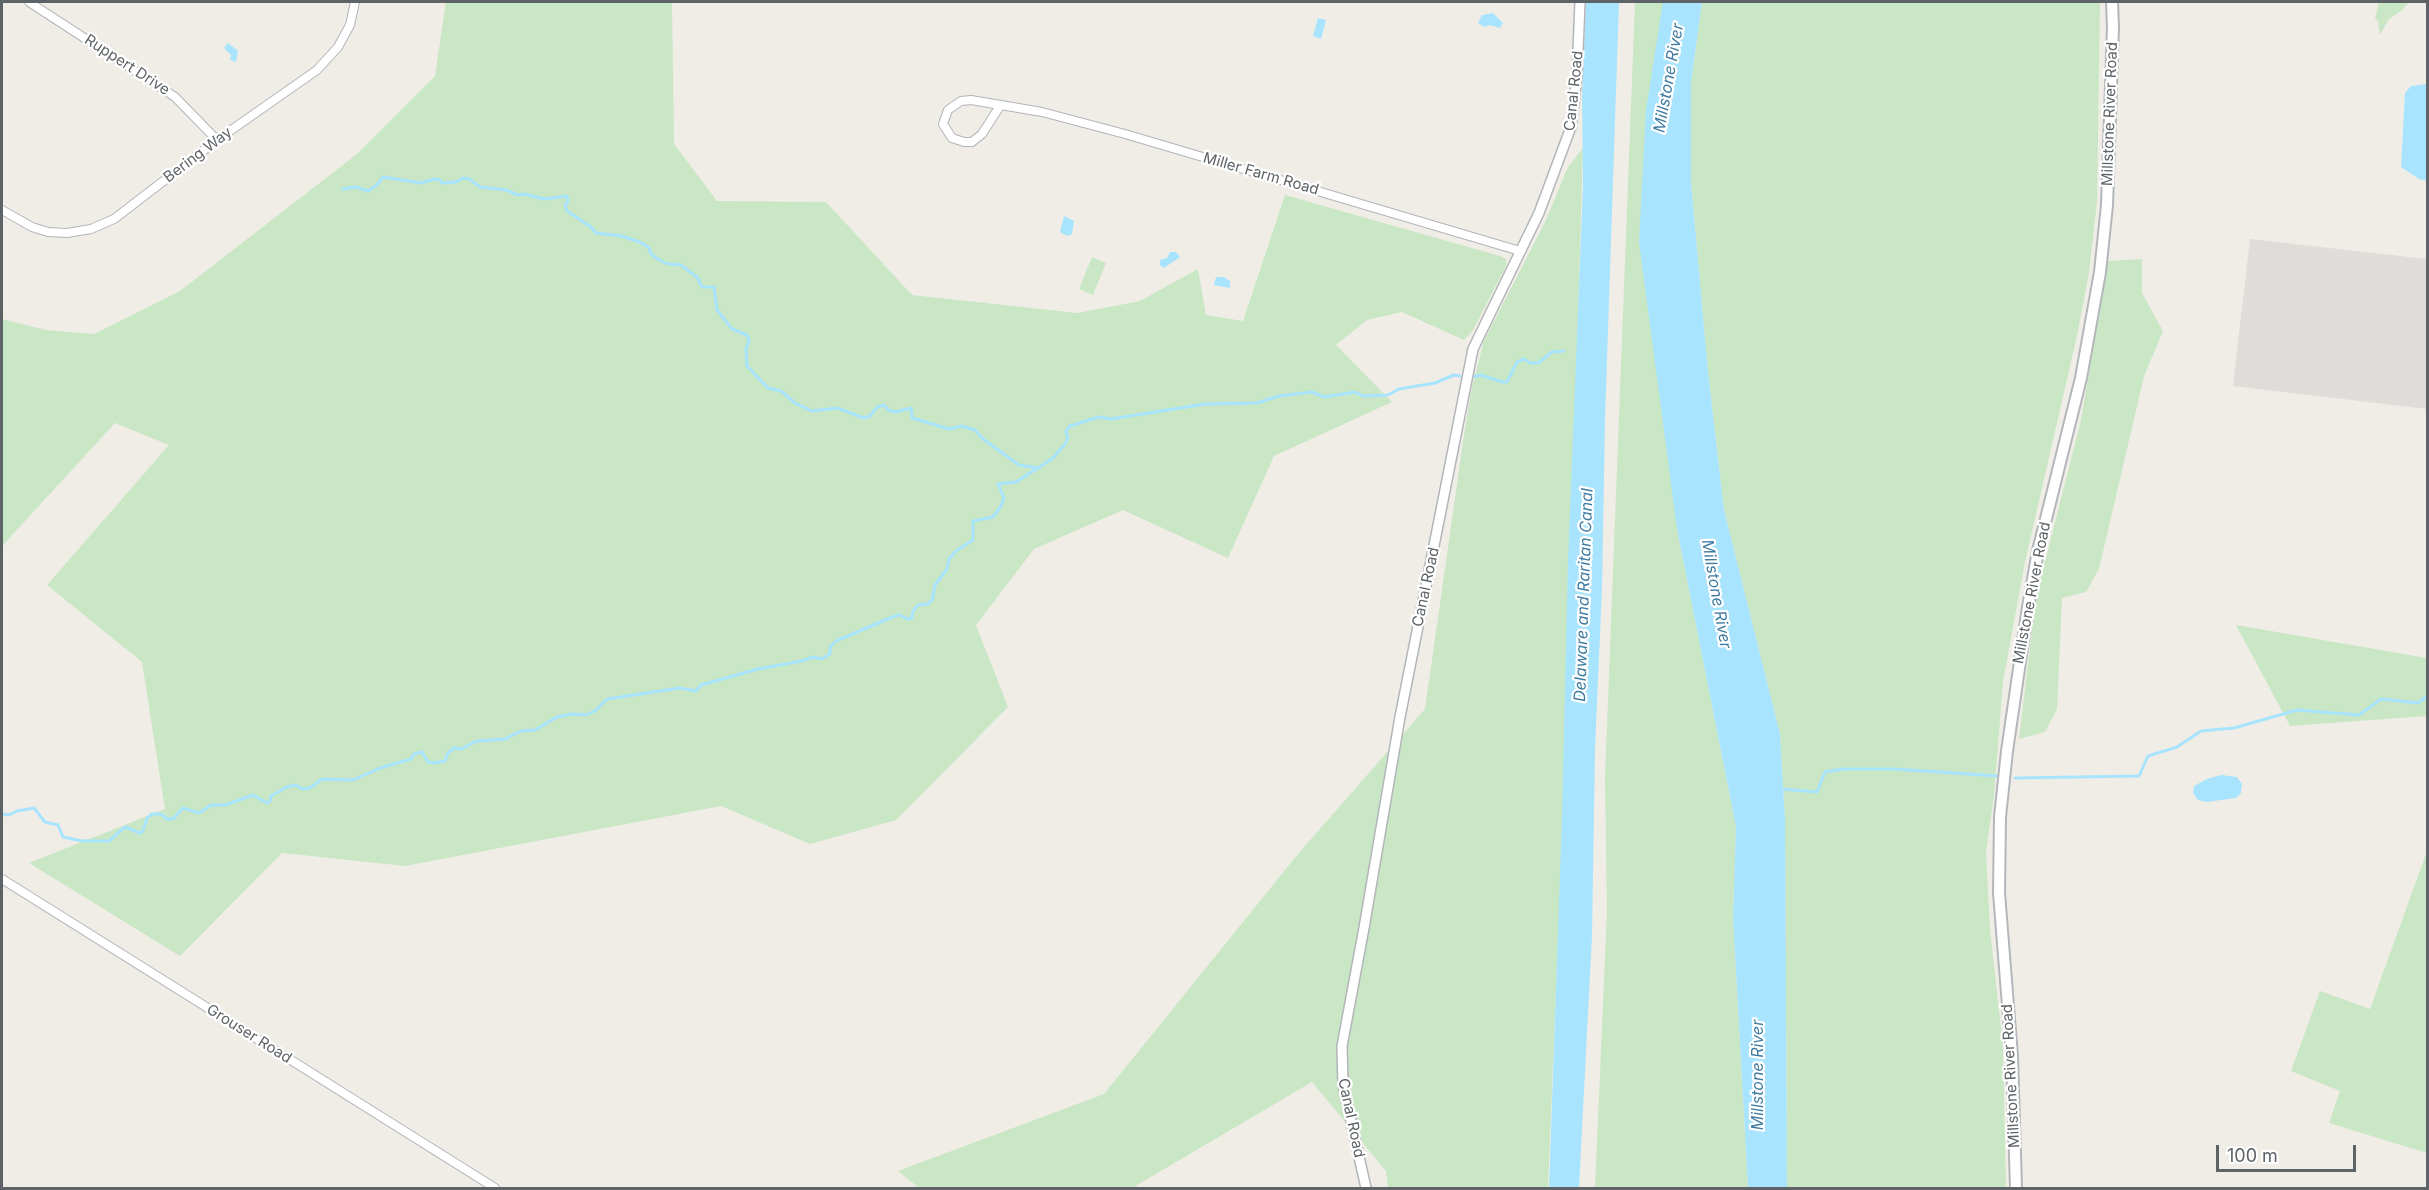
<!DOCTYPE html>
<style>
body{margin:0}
#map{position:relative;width:2429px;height:1190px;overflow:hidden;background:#f0ede7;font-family:Inter,sans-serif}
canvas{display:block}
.frame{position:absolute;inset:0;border:3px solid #5e6367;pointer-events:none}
.scale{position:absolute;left:2216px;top:1145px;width:140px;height:27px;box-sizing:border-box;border:3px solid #5e6367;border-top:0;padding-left:8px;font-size:18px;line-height:21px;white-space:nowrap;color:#5e6367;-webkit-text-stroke:4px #fff;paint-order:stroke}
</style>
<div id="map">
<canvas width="2429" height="1190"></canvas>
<div class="frame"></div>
<div class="scale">100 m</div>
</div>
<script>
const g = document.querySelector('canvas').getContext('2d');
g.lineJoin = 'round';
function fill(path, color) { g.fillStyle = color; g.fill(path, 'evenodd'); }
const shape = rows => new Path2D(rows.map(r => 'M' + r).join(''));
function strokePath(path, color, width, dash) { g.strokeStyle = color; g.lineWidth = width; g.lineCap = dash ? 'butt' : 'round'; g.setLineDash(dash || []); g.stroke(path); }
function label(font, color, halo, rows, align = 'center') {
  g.font = font + ' Inter,sans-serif'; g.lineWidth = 4.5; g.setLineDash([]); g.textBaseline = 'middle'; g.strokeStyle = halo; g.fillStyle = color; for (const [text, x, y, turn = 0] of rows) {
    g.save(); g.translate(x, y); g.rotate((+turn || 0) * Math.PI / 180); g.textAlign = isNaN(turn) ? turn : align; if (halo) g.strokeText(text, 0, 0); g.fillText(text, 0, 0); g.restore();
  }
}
fill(shape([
 [2250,239,2427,259,2427,409,2233,386]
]), '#dfdcd9');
fill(shape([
 [446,2,672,2,674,144,717,201,826,202,912,295,1077,313,1140,301,1198,269,1206,315,1243,321,1285,195,1500,256,1506,259,1506,266,1473,330,1464,340,1402,312,1367,320,1336,345,1392,402,1274,456,1228,558,1123,510,1034,549,976,625,1008,707,896,820,810,844,721,806,405,866,282,853,180,956,29,863,165,809,142,662,47,585,169,445,115,423,2,546,2,319,46,330,94,334,180,291,357,154,435,76],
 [1635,2,1664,2,1677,529,1736,827,1733,917,1748,1188,1595,1188,1607,912,1605,778],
 [1702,2,2100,2,2097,202,2089,273,2077,336,2025,562,2003,682,1994,796,1986,852,1990,929,2003,1047,2006,1188,1787,1188,1785,819,1780,734,1724,510,1708,372,1691,182,1691,83],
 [2379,2,2409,2,2401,11,2389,19,2380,35,2378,21,2375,19],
 [1583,148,1563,814,1548,1188,1388,1188,1386,1171,1312,1082,1132,1188,919,1188,898,1171,1104,1094,1298,854,1425,709,1464,435,1472,387,1484,341,1545,222,1568,167],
 [1092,257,1106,263,1093,295,1079,289],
 [2142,259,2142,293,2163,331,2144,376,2099,569,2086,592,2062,598,2057,709,2045,732,2019,739,2036,597,2081,420,2108,261],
 [2236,625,2427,658,2427,716,2290,726],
 [2427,851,2427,1153,2329,1123,2340,1091,2291,1071,2320,991,2370,1009]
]), '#c9e7c4');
fill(shape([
 [1586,2,1619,2,1605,420,1602,589,1595,748,1592,936,1579,1188,1549,1188,1562,816,1568,561,1583,185,1582,98],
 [1663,2,1702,2,1691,83,1691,182,1708,372,1724,510,1780,734,1785,819,1787,1188,1748,1188,1733,917,1736,827,1677,529,1639,242,1646,110],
 [1493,13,1503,23,1500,28,1490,25,1484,27,1478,23,1482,15],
 [1318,18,1326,20,1321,39,1313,36],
 [228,43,238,51,236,62,230,60,231,55,224,48],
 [2427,84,2428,84,2427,181,2419,179,2401,167,2405,93,2411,86],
 [1064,216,1074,221,1072,234,1067,236,1060,232],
 [1170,252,1176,252,1180,257,1164,268,1160,265,1160,260,1167,258],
 [1216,277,1224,277,1230,281,1230,288,1214,285],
 [2221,775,2237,777,2242,784,2241,793,2236,798,2206,802,2198,800,2193,793,2194,786,2207,779]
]), '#a9e4fe');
strokePath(shape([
 [343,189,356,187,368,191,377,185,383,177,421,183,434,179,440,180,442,183,456,182,463,178,469,179,480,187,506,190,518,195,524,194,544,199,567,196,568,201,565,205,567,211,591,227,596,233,622,236,642,243,649,248,651,254,659,260,668,264,681,265,698,278,700,284,703,287,714,287,717,310,732,329,747,335,749,341,746,349,747,366,768,388,781,391,795,403,812,411,837,408,864,418,870,416,877,407,884,405,888,410,895,412,911,408,912,418,949,429,962,426,975,430,983,439,1019,465,1039,468],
 [1472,377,1481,375,1502,382,1507,382,1517,362,1524,359,1530,363,1538,363,1552,352,1564,351],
 [2015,778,2139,776,2148,756,2177,747,2201,731,2234,728,2297,710,2359,715,2381,699,2418,703,2428,695],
 [1781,789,1817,792,1825,772,1843,769,1894,769,1998,776],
 [2,814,9,815,17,811,34,808,45,822,58,825,63,837,82,841,109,841,125,827,140,833,143,831,147,818,152,814,161,814,167,819,173,819,183,808,199,813,211,805,225,805,253,795,267,803,270,801,271,796,287,787,295,785,303,789,310,788,322,779,353,780,380,768,411,759,414,754,422,752,428,762,435,763,445,761,448,753,454,748,461,749,477,741,505,739,521,731,535,730,557,717,572,714,586,715,595,711,607,699,680,688,696,691,701,685,758,669,802,661,813,657,822,659,830,654,830,647,836,641,890,618,899,615,908,619,912,618,913,611,918,605,928,604,932,600,935,585,947,569,949,559,956,551,973,540,973,521,993,517,1001,506,1004,498,998,484,1016,482,1052,459,1065,444,1068,438,1066,431,1070,426,1099,417,1111,419,1205,404,1257,403,1279,396,1312,392,1324,397,1355,392,1363,396,1388,395,1399,389,1435,383,1454,375,1460,376]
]), '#a9e4fe', 3);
const minor = shape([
 [29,2,175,97,217,140],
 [1000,106,982,134,972,142,964,142,952,138,943,124,948,110,961,101,971,100,1042,112,1125,134,1520,251],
 [2,210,32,227,48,232,67,233,91,229,114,219,217,140,317,70,338,47,350,25,355,2],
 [2,879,495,1188]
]);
const tertiary = shape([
 [1366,1188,1343,1085,1342,1046,1364,928,1400,717,1473,349,1539,213,1571,127,1577,76,1580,2]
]);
const secondary = shape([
 [2016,1188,2012,1056,1999,893,2000,817,2007,751,2028,607,2038,551,2081,378,2100,272,2107,205,2113,27,2112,2]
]);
strokePath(minor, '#b2b5b9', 10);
strokePath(tertiary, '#b2b5b9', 12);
strokePath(secondary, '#b3b7bb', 14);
strokePath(minor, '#fff', 8);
strokePath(tertiary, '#fff', 9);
strokePath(secondary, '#fff', 10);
label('15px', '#5e6367', '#fff', [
 ["Ruppert Drive",127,65,33],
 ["Canal Road",1574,91,-84],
 ["Millstone River Road",2110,114,-88],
 ["Bering Way",198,155,-37],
 ["Miller Farm Road",1261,174,16],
 ["Canal Road",1426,587,-78],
 ["Millstone River Road",2032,593,-79],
 ["Grouser Road",249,1034,32],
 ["Millstone River Road",2011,1076,-93],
 ["Canal Road",1351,1118,78]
]);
label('italic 16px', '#3f7ba0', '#fff', [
 ["Millstone River",1669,78,-80],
 ["Millstone River",1716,594,80],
 ["Delaware and Raritan Canal",1584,595,-88],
 ["Millstone River",1758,1075,-90]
]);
</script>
